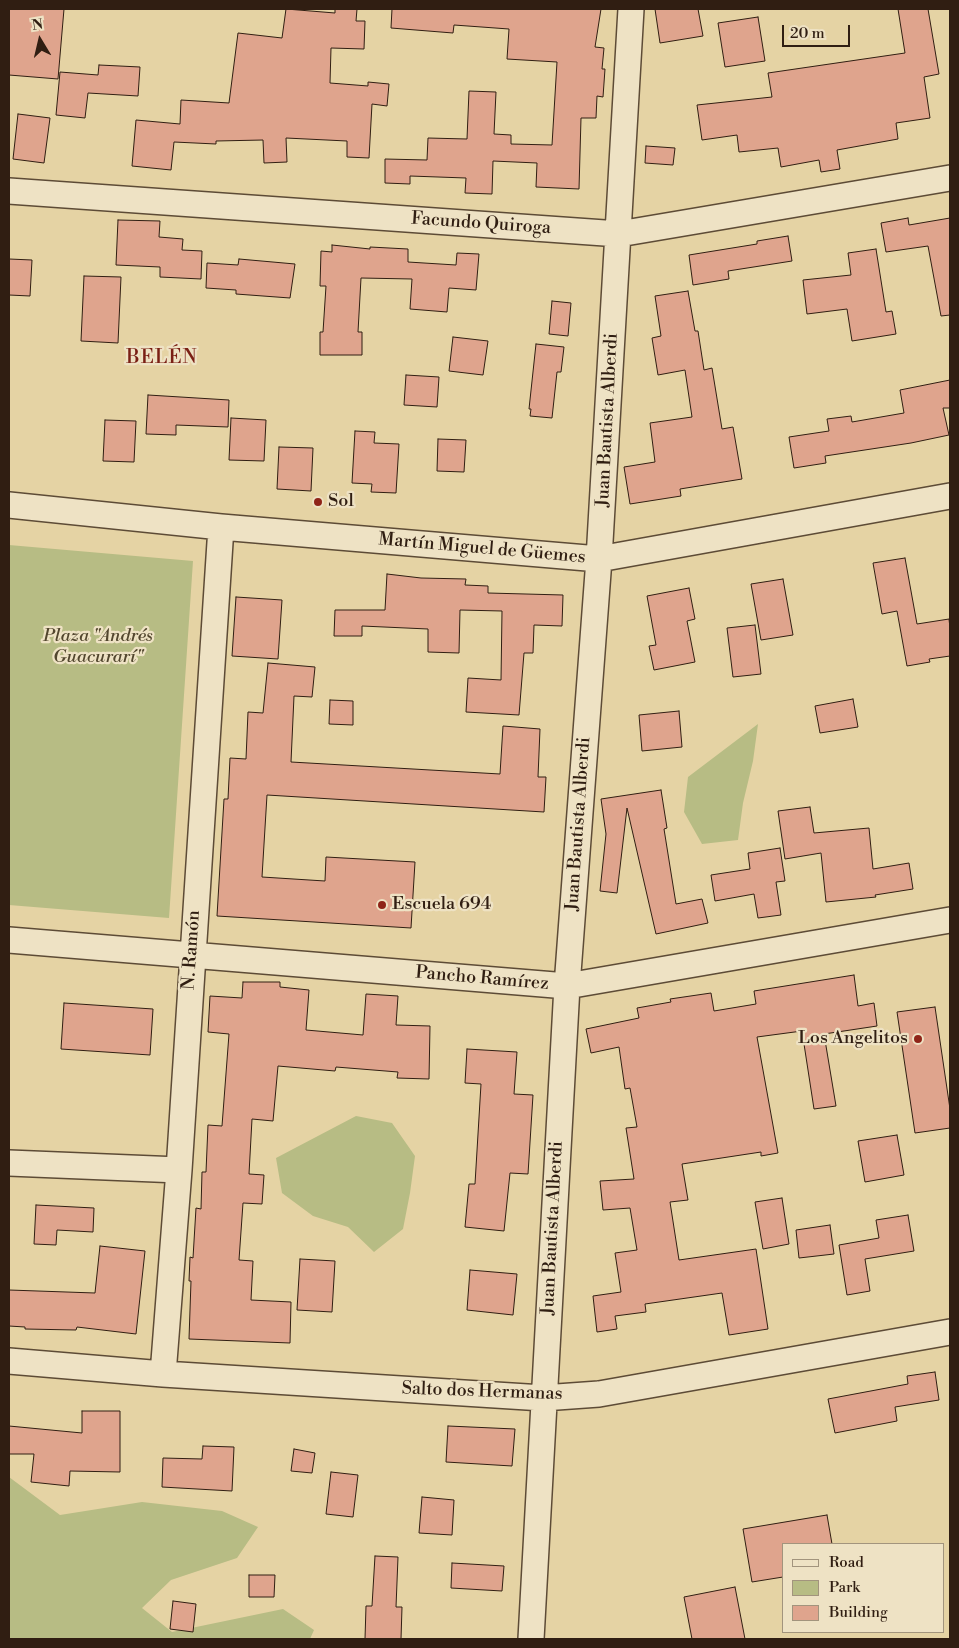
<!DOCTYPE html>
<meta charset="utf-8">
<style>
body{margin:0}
#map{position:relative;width:959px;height:1648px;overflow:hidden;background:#e5d3a4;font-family:"Libre Bodoni",serif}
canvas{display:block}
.frame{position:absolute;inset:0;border:10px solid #301e12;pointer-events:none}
.legend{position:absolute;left:782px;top:1543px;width:162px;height:90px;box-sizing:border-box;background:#eee2c4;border:1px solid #a2947d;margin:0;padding:6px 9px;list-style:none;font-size:15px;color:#301e12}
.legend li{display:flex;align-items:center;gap:10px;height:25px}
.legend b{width:25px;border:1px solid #a2947d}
.north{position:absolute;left:15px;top:15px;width:50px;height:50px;-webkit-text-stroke:4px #eee2c4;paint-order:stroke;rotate:351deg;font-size:14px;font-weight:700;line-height:20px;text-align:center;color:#301e12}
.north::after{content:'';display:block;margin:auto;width:18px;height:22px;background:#301e12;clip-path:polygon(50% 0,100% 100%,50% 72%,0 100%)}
.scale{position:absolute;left:782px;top:25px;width:68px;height:22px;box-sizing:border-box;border:2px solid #301e12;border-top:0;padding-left:6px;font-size:15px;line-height:18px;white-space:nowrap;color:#301e12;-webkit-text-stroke:4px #eee2c4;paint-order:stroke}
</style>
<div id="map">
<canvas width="959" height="1648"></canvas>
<div class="frame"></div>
<ul class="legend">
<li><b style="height:6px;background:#eee2c4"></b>Road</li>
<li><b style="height:14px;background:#b7bc84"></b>Park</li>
<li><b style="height:14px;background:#dfa48d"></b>Building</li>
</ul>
<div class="north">N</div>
<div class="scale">20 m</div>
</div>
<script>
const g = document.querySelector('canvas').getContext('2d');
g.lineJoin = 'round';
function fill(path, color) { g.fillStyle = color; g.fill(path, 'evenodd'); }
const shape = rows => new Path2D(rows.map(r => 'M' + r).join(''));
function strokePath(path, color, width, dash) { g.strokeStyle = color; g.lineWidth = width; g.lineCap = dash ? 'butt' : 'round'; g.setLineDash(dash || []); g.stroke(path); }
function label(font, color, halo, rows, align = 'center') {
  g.font = font + ' "Libre Bodoni",serif'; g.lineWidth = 4.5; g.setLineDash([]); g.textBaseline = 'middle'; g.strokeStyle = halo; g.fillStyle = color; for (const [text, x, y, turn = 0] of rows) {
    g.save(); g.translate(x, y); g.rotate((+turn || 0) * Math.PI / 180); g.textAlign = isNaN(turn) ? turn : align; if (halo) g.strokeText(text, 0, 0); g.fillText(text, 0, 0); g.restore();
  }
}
fill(shape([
 [9,545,193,561,169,918,9,905],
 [758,724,753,761,743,803,738,840,702,844,684,812,688,777],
 [356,1116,392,1123,415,1156,410,1193,403,1229,374,1252,348,1227,313,1216,282,1193,276,1158],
 [9,1477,60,1515,142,1502,222,1511,258,1527,237,1558,171,1580,142,1608,172,1632,283,1609,314,1630,310,1639,9,1639]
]), '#b7bc84');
const building = shape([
 [9,9,64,9,58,79,9,75,9,9],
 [286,9,335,13,335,9,357,9,356,21,365,21,364,49,331,48,330,83,368,86,368,82,389,84,387,106,372,104,369,158,347,157,347,141,286,138,287,162,264,163,263,140,216,141,216,144,174,142,171,170,132,166,136,120,180,124,181,100,229,103,238,33,282,38,286,9],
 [392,9,601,9,595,47,604,48,602,69,605,69,603,97,597,96,596,118,581,118,579,189,536,187,537,163,493,161,492,194,465,193,466,178,410,176,410,184,385,183,385,159,427,160,428,138,467,139,469,91,496,92,494,134,511,135,511,144,552,145,557,62,507,59,509,29,454,25,453,33,391,28,392,9],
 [655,9,698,9,703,36,660,43,655,9],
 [898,9,928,9,939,74,924,77,930,118,896,123,898,139,837,150,840,169,821,172,819,160,781,167,778,148,739,152,737,135,702,140,697,105,772,97,768,73,905,53,898,9],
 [758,17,765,61,725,67,718,23,758,17],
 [99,65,140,67,138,96,88,93,85,118,56,115,60,72,98,75,99,65],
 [18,114,50,118,44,163,13,159,18,114],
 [646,146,675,148,673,165,645,163,646,146],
 [908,218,909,225,950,218,950,315,941,316,928,246,886,252,881,223,908,218],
 [118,220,160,221,159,237,183,239,182,250,202,251,201,279,160,277,160,267,116,265,118,220],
 [788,236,792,261,728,271,729,279,693,285,689,255,757,244,757,241,788,236],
 [332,245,370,249,370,247,408,249,408,262,456,265,457,253,479,254,476,290,449,288,447,312,410,309,412,279,361,278,358,332,362,332,362,355,320,355,320,332,323,332,326,286,320,286,321,251,332,252,332,245],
 [876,249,886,312,892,311,896,334,852,341,847,309,807,314,803,280,851,275,848,253,876,249],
 [9,259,32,260,30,296,9,295,9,259],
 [239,259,295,264,290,298,236,294,236,290,206,288,207,263,238,265,239,259],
 [84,276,121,277,118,343,81,341,84,276],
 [688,291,695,331,698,331,704,370,712,368,722,429,733,427,742,479,680,489,681,496,630,504,624,467,655,462,650,423,692,417,685,370,658,375,652,338,661,336,655,296,688,291],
 [552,301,571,303,568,336,549,334,552,301],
 [453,337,488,341,483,375,449,371,453,337],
 [536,344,564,347,561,372,557,372,552,418,530,416,531,409,529,409,536,344],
 [406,375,439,377,437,407,404,405,406,375],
 [950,380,950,408,943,408,949,435,911,443,825,456,826,463,794,468,789,437,829,431,827,419,851,416,852,422,904,413,900,390,950,380],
 [148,395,229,400,228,427,176,425,176,435,146,434,148,395],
 [231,418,266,420,264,461,229,460,231,418],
 [105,420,136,421,134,462,103,461,105,420],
 [355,431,375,432,374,443,399,444,396,493,371,492,372,484,352,483,355,431],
 [438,439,466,440,464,472,437,471,438,439],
 [279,447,313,448,311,491,277,489,279,447],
 [905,558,917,624,949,619,950,628,950,656,929,659,930,662,907,666,897,611,882,614,873,563,905,558],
 [387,574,421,578,466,579,465,585,488,586,488,593,563,595,562,626,534,625,533,653,524,653,519,715,466,712,468,678,501,680,502,611,460,610,459,653,428,652,428,629,362,626,362,636,334,636,335,610,385,610,387,574],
 [783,579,793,635,761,640,751,584,783,579],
 [689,588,695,619,687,621,695,662,654,670,649,646,656,645,647,596,689,588],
 [236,597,282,600,278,659,232,656,236,597],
 [755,625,761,674,733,677,727,628,755,625],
 [268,663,315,667,312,697,294,696,291,762,500,774,503,726,540,729,538,777,546,777,544,812,267,795,262,877,325,881,326,857,415,862,411,928,217,916,224,799,228,799,230,758,246,759,248,712,263,713,268,663],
 [853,699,858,727,820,733,815,706,853,699],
 [330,700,353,701,353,725,329,724,330,700],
 [679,711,682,747,642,751,639,715,679,711],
 [661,790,667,828,664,829,676,904,702,899,708,923,656,934,627,808,617,893,600,891,606,834,601,799,661,790],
 [810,807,814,833,869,828,873,869,909,863,913,889,875,895,876,897,826,902,821,853,785,859,778,811,810,807],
 [780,848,785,881,776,882,781,915,758,918,754,894,715,901,711,875,750,869,748,853,780,848],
 [854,975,858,1006,874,1003,877,1026,824,1034,836,1106,814,1109,802,1031,757,1037,778,1153,761,1156,761,1152,682,1164,688,1200,670,1202,679,1260,756,1249,768,1329,729,1335,722,1293,645,1304,646,1312,615,1316,617,1329,597,1332,593,1296,621,1292,615,1253,637,1250,630,1208,603,1210,600,1181,634,1179,626,1128,637,1127,630,1088,625,1089,619,1047,591,1053,586,1029,639,1018,637,1008,671,1002,670,999,711,993,714,1011,756,1004,754,991,854,975],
 [243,982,280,982,280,987,309,990,306,1030,363,1035,366,994,398,996,396,1025,430,1026,429,1079,397,1078,398,1072,336,1067,335,1071,278,1066,273,1121,252,1119,249,1174,264,1175,262,1204,243,1203,239,1260,253,1261,251,1300,291,1302,290,1343,189,1339,191,1281,189,1281,190,1257,193,1258,196,1208,201,1209,202,1172,206,1172,208,1125,222,1126,229,1034,208,1032,210,996,242,998,243,982],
 [64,1003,153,1009,150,1055,61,1049,64,1003],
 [935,1007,950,1109,950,1128,915,1133,897,1012,935,1007],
 [467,1049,517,1052,514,1094,533,1095,528,1174,510,1173,504,1231,465,1227,469,1184,475,1184,481,1084,465,1083,467,1049],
 [897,1135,904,1175,865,1182,858,1141,897,1135],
 [782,1198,789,1244,763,1249,755,1202,782,1198],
 [36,1205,94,1208,93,1232,57,1230,56,1245,34,1244,36,1205],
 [908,1215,914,1251,865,1259,870,1291,847,1295,839,1245,879,1238,876,1220,908,1215],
 [830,1225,834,1254,799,1258,796,1230,830,1225],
 [100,1246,145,1251,136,1334,77,1327,76,1330,25,1329,25,1327,9,1326,9,1290,95,1293,100,1246],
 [300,1259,335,1261,332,1312,297,1310,300,1259],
 [470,1270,517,1274,513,1315,467,1310,470,1270],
 [935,1372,939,1400,895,1407,897,1421,835,1433,828,1399,908,1384,907,1376,935,1372],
 [82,1411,120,1411,120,1472,70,1471,69,1486,31,1482,34,1454,9,1454,9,1426,82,1433,82,1411],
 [448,1426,515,1429,512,1466,446,1462,448,1426],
 [203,1446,234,1447,232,1491,162,1487,163,1458,202,1459,203,1446],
 [294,1449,315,1453,312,1473,291,1471,294,1449],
 [331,1472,358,1475,353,1517,326,1514,331,1472],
 [422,1497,454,1500,452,1535,419,1533,422,1497],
 [827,1515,832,1544,783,1544,783,1577,752,1582,743,1529,827,1515],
 [375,1556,398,1557,396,1607,402,1607,401,1639,365,1639,366,1606,372,1606,375,1556],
 [452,1563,504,1566,502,1591,451,1588,452,1563],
 [249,1575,275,1575,274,1597,249,1597,249,1575],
 [735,1587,745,1639,692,1639,684,1597,735,1587],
 [173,1601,196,1604,193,1632,170,1629,173,1601]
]);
fill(building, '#dfa48d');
strokePath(building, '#301e12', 1);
const minor = shape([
 [9,191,619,234,950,178],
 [9,505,221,527,599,559,950,496],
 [9,940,567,986,950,920],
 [9,1163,179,1170],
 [9,1361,163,1374,543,1398,599,1394,950,1332],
 [163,1374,179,1170,221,527],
 [531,1639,567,986,599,559,631,9]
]);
strokePath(minor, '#5d4b36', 28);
strokePath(minor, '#eee2c4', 25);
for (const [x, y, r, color] of [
 [318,502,5,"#8f2418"],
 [382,905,5,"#8f2418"],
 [918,1039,5,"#8f2418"]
]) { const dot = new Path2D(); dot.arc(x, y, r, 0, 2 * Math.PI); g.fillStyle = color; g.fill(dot); strokePath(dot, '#eee2c4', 2); }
label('18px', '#301e12', '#eee2c4', [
 ["Facundo Quiroga",481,224,4],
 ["Juan Bautista Alberdi",608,420,-87],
 ["Martín Miguel de Güemes",482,549,5],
 ["Juan Bautista Alberdi",579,824,-86],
 ["N. Ramón",192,950,-86],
 ["Pancho Ramírez",482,979,5],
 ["Juan Bautista Alberdi",553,1228,-87],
 ["Salto dos Hermanas",482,1392,2]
]);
label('18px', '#301e12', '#eee2c4', [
 ["Sol",328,502],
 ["Escuela 694",392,905],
 ["Los Angelitos",908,1039,"right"]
], 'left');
label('italic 18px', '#52462e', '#eee2c4', [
 ["Plaza \"Andrés",98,637],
 ["Guacurarí\"",98,658]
]);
g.letterSpacing = '1px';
label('19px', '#7a1f14', '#eee2c4', [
 ["BELÉN",162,358]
]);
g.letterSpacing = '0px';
</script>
